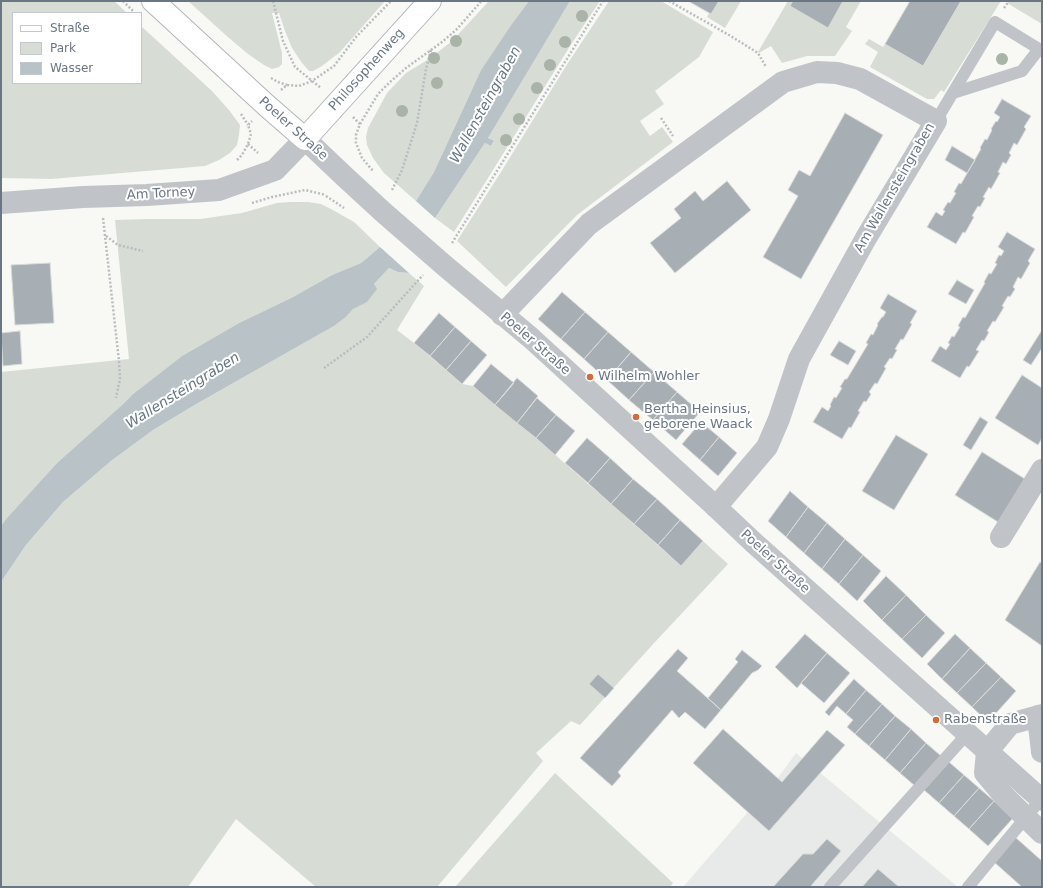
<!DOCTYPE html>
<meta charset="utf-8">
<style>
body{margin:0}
#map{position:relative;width:1043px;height:888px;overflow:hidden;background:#f8f8f5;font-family:"DejaVu Sans",sans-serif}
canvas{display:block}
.frame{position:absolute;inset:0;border:2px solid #6a7683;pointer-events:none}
.legend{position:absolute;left:12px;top:12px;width:130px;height:72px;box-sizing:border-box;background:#fff;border:1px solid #c3c8cd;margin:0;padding:5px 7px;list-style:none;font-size:12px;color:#6a7683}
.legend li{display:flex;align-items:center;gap:8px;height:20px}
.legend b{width:20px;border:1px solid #c3c8cd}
</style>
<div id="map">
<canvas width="1043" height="888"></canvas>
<div class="frame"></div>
<ul class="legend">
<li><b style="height:5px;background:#fff"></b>Straße</li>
<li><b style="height:11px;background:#d7dcd5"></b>Park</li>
<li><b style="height:11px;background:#b9c2c7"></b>Wasser</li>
</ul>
</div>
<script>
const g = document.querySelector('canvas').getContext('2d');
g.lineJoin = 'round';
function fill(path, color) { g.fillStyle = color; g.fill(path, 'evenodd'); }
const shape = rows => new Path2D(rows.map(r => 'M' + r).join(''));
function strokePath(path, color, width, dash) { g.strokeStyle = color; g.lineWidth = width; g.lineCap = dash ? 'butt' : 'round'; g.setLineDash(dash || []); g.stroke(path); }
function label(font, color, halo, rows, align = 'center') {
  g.font = font + ' "DejaVu Sans",sans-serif'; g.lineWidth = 4; g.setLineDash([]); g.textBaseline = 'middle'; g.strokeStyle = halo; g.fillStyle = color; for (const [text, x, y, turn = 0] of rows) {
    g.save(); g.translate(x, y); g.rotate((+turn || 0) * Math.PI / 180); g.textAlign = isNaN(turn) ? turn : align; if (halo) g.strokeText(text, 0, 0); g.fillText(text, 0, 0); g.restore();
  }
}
fill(shape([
 [796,753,958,887,683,887,780,775]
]), '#e8eae9');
fill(shape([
 [1,1,114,1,127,13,13,13,13,83,141,83,141,26,212,91,229,110,240,125,239,135,237,145,230,153,219,160,205,166,51,179,1,178],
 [188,1,385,1,340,52,322,66,313,71,309,71,302,63,292,48,285,31,279,13,272,13,282,53,282,64,279,67,272,69,264,65,248,54,229,38],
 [489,1,529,1,511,25,481,70,434,172,416,201,384,173,373,158,367,145,366,137,368,128,387,93,406,73,429,59,452,41],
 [570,1,600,1,572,43,483,186,454,232,435,218,485,143,491,146,494,142,488,138],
 [609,1,661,1,713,32,699,57,655,91,664,104,640,121,650,136,662,127,673,142,577,215,506,287,457,241,501,172,566,66],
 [719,1,741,1,725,28,707,17,709,13,711,14],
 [788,1,793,1,791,6,828,28,843,1,861,1,846,27,852,31,835,56,807,56,782,63,771,46,759,53,758,52],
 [961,1,1001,1,944,92,941,90,934,99,927,99,870,67,878,52,865,44,869,39,883,47,885,44,923,66],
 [1009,1,1042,1,1042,24,1007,3],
 [291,202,308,202,321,204,331,209,354,222,380,247,361,263,332,275,293,297,239,323,182,356,133,394,122,405,57,463,6,519,1,526,1,372,129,359,115,220,148,219,200,219,242,213,277,203],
 [389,268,398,272,409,273,424,286,397,330,414,343,462,384,473,386,536,438,680,565,703,541,728,564,655,642,580,725,571,721,536,753,543,761,437,887,316,887,236,819,188,887,1,887,1,582,26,545,63,502,111,461,153,430,198,403,334,326,346,317,374,284],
 [555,773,673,883,670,887,455,887]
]), '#d7dcd5');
fill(shape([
 [529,1,570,1,488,138,494,141,491,146,485,143,435,218,416,201,434,172,481,70,511,25],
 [380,247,409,273,398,272,389,268,374,284,377,289,367,302,353,309,346,317,334,326,198,403,153,430,111,461,63,502,26,545,1,582,1,526,6,519,57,463,122,405,133,394,182,356,239,323,293,297,332,275,361,263]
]), '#b9c2c7');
const building = shape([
 [688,1,719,1,711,14,688,1],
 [793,1,843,1,828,28,790,6,793,1],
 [910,1,961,1,923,66,885,44,910,1],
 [1002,99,1031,116,1024,127,1026,129,1017,145,1014,143,1009,153,1011,155,1006,164,1003,162,998,172,1000,173,991,189,989,187,983,197,985,198,980,207,978,206,972,216,974,217,965,233,963,232,956,244,927,227,936,212,942,216,945,211,943,210,948,202,950,203,956,193,954,192,959,183,961,184,981,149,980,148,985,139,987,140,992,130,991,129,996,121,997,122,1000,117,994,113,1002,99],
 [845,113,883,135,801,279,763,257,798,196,788,190,799,170,810,176,845,113],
 [952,146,975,160,967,173,945,160,952,146],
 [727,181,751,210,675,273,650,243,681,218,674,209,695,191,703,201,727,181],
 [1007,232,1035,249,1028,261,1030,263,1021,279,1018,277,1013,287,1015,289,1010,297,1008,296,1002,306,1004,307,995,322,993,321,987,331,989,332,984,341,982,340,976,350,979,351,969,367,967,366,960,378,931,361,940,346,946,350,950,344,948,343,952,336,954,337,960,327,958,326,963,317,965,318,985,283,984,282,989,273,991,274,997,264,995,263,999,255,1001,256,1004,251,998,247,1007,232],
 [50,263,54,323,15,325,11,265,50,263],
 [957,280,974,290,966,304,948,294,957,280],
 [562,292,585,312,561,339,538,319,562,292],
 [888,294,917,311,910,323,912,324,903,340,901,339,895,349,897,350,892,359,890,358,884,367,886,368,877,384,875,383,869,392,871,394,866,402,864,401,858,411,860,412,851,428,849,427,842,439,813,422,822,407,828,411,831,406,830,405,834,397,836,398,842,388,840,387,845,379,847,379,868,344,866,343,871,334,873,335,878,325,877,324,882,317,883,317,886,312,880,308,888,294],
 [585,312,608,332,584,359,561,339,585,312],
 [439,313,455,327,430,356,414,343,439,313],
 [455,327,471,341,446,370,430,356,455,327],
 [1042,330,1042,348,1031,365,1023,360,1042,330],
 [20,331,22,364,3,366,1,333,20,331],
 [608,332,631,352,607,380,584,359,608,332],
 [471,341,487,355,462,384,446,370,471,341],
 [839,341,856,351,848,365,830,355,839,341],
 [631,352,654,372,629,400,607,380,631,352],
 [491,364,514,383,495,405,473,386,491,364],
 [654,372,677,392,653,420,629,400,654,372],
 [1022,375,1042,388,1042,438,1038,445,995,418,1022,375],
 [517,378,538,396,517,423,495,405,517,378],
 [677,392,700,412,676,440,653,420,677,392],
 [537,398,556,415,536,438,517,423,537,398],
 [556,415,575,431,555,455,536,438,556,415],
 [980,417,988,422,971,450,963,445,980,417],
 [701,422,719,437,700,460,682,444,701,422],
 [896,435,928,454,894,510,862,491,896,435],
 [719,437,737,453,718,476,700,460,719,437],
 [587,438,610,458,588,483,565,463,587,438],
 [982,452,1025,479,998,522,955,495,982,452],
 [610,458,633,479,611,504,588,483,610,458],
 [633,479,657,499,634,524,611,504,633,479],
 [790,491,808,507,786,537,768,521,790,491],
 [657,499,680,520,658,545,634,524,657,499],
 [808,507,827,523,804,553,786,537,808,507],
 [680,520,703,541,681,566,658,545,680,520],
 [827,523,845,539,822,569,804,553,827,523],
 [845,539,863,555,839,584,822,569,845,539],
 [863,555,881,571,857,601,839,584,863,555],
 [1040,562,1042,564,1042,646,1005,620,1040,562],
 [886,576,906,595,882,620,863,601,886,576],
 [906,595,926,615,902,639,882,620,906,595],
 [926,615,945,633,922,658,902,639,926,615],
 [805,634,827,653,797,688,775,667,805,634],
 [955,634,970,648,942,679,927,664,955,634],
 [970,648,986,663,957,693,942,679,970,648],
 [678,649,688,658,677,671,721,710,705,729,685,712,679,718,672,710,618,772,621,776,612,786,580,758,678,649],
 [742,650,762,666,758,670,752,673,721,710,708,698,738,662,735,659,742,650],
 [827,653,850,673,824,703,801,683,827,653],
 [986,663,1001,677,972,707,957,693,986,663],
 [598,674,614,688,605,698,589,684,598,674],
 [1001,677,1016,691,988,722,972,707,1001,677],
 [854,679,866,690,846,714,837,706,829,716,825,712,854,679],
 [866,690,882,704,855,734,847,727,853,720,846,714,866,690],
 [882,704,895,716,869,746,855,734,882,704],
 [895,716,911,729,885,760,869,746,895,716],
 [723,729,782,782,827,730,845,745,769,831,693,763,723,729],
 [911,729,926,743,900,773,885,760,911,729],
 [926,743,941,756,915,786,900,773,926,743],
 [949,762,964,775,939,803,924,790,949,762],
 [964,775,979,788,954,816,939,803,964,775],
 [979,788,994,801,969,829,954,816,979,788],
 [994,801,1013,818,988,846,969,829,994,801],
 [1015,837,1042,861,1042,887,1022,887,994,862,1015,837],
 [827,839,841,851,810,887,773,887,803,854,813,854,827,839],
 [878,869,899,887,862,887,878,869]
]);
fill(building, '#a7aeb4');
strokePath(building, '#d9d9d8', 1);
const secondary = shape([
 [153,1,266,105,305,139,430,1]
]);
strokePath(secondary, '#b2b7bb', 24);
strokePath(shape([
 [123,1,133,11],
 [273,1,283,41,295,67,321,88],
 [669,1,729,35,758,53,766,67],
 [1004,8,1009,1],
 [271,78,278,82,287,85],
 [281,90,287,85,299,86,312,81,334,66,356,37,391,1],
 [241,114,248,125],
 [353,117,360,124,356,135,356,143,362,158,373,171],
 [661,118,673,136],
 [360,124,378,94,390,82,406,68,442,42,457,29,478,5,481,1],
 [248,144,258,153],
 [237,160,242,155,248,144,251,134,248,125,252,121],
 [392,190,402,170,417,123,426,69,431,50],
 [326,196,344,208],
 [252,203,272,197,305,190,326,195],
 [103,218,119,361,120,379,116,398],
 [106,236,118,245,143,251],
 [452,243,603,1],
 [324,368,367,337,423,275]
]), '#babcbf', 2.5, [2, 2]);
strokePath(shape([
 [936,121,995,22,1039,49,1022,71,953,93],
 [830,887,967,734],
 [968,887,1041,799]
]), '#c0c3c7', 12);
strokePath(shape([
 [502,315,589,224,783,82,817,72,837,73,860,79,936,121,866,238,799,359,779,419,767,447,716,507],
 [1001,537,1042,470],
 [1042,715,1010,724,987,752,985,773,1005,797,1042,833],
 [1038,716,1042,752]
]), '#c0c3c7', 22);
strokePath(shape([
 [1,203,83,197,147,195,219,190,275,170,305,139,344,176,383,212,445,266,531,338,716,507,753,542,1042,800]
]), '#c0c3c7', 22);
strokePath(secondary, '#fff', 22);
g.fillStyle = '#aab3a7';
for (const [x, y] of [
 [582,16],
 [456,41],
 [565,42],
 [434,58],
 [1002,59],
 [550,65],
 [437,83],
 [537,88],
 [402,111],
 [519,119],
 [506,140]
]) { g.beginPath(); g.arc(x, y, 6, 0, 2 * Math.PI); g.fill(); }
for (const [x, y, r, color] of [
 [590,377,4,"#d16c3c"],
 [636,417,4,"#d16c3c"],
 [936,720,4,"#d16c3c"]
]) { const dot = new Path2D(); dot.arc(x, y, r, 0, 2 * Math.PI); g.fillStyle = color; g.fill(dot); strokePath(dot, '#fff', 1.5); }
label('13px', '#6a7683', '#fff', [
 ["Philosophenweg",367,70,-48],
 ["Poeler Straße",293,129,42],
 ["Am Wallensteingraben",895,188,-60],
 ["Am Torney",161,194,-3],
 ["Poeler Straße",535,344,41],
 ["Poeler Straße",775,562,42]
]);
label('13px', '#6a7683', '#fff', [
 ["Wilhelm Wohler",598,377],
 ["Bertha Heinsius,",644,410],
 ["geborene Waack",644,425],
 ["Rabenstraße",944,720]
], 'left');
label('italic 14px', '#66767f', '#fff', [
 ["Wallensteingraben",486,105,-61],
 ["Wallensteingraben",183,391,-32]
]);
</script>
